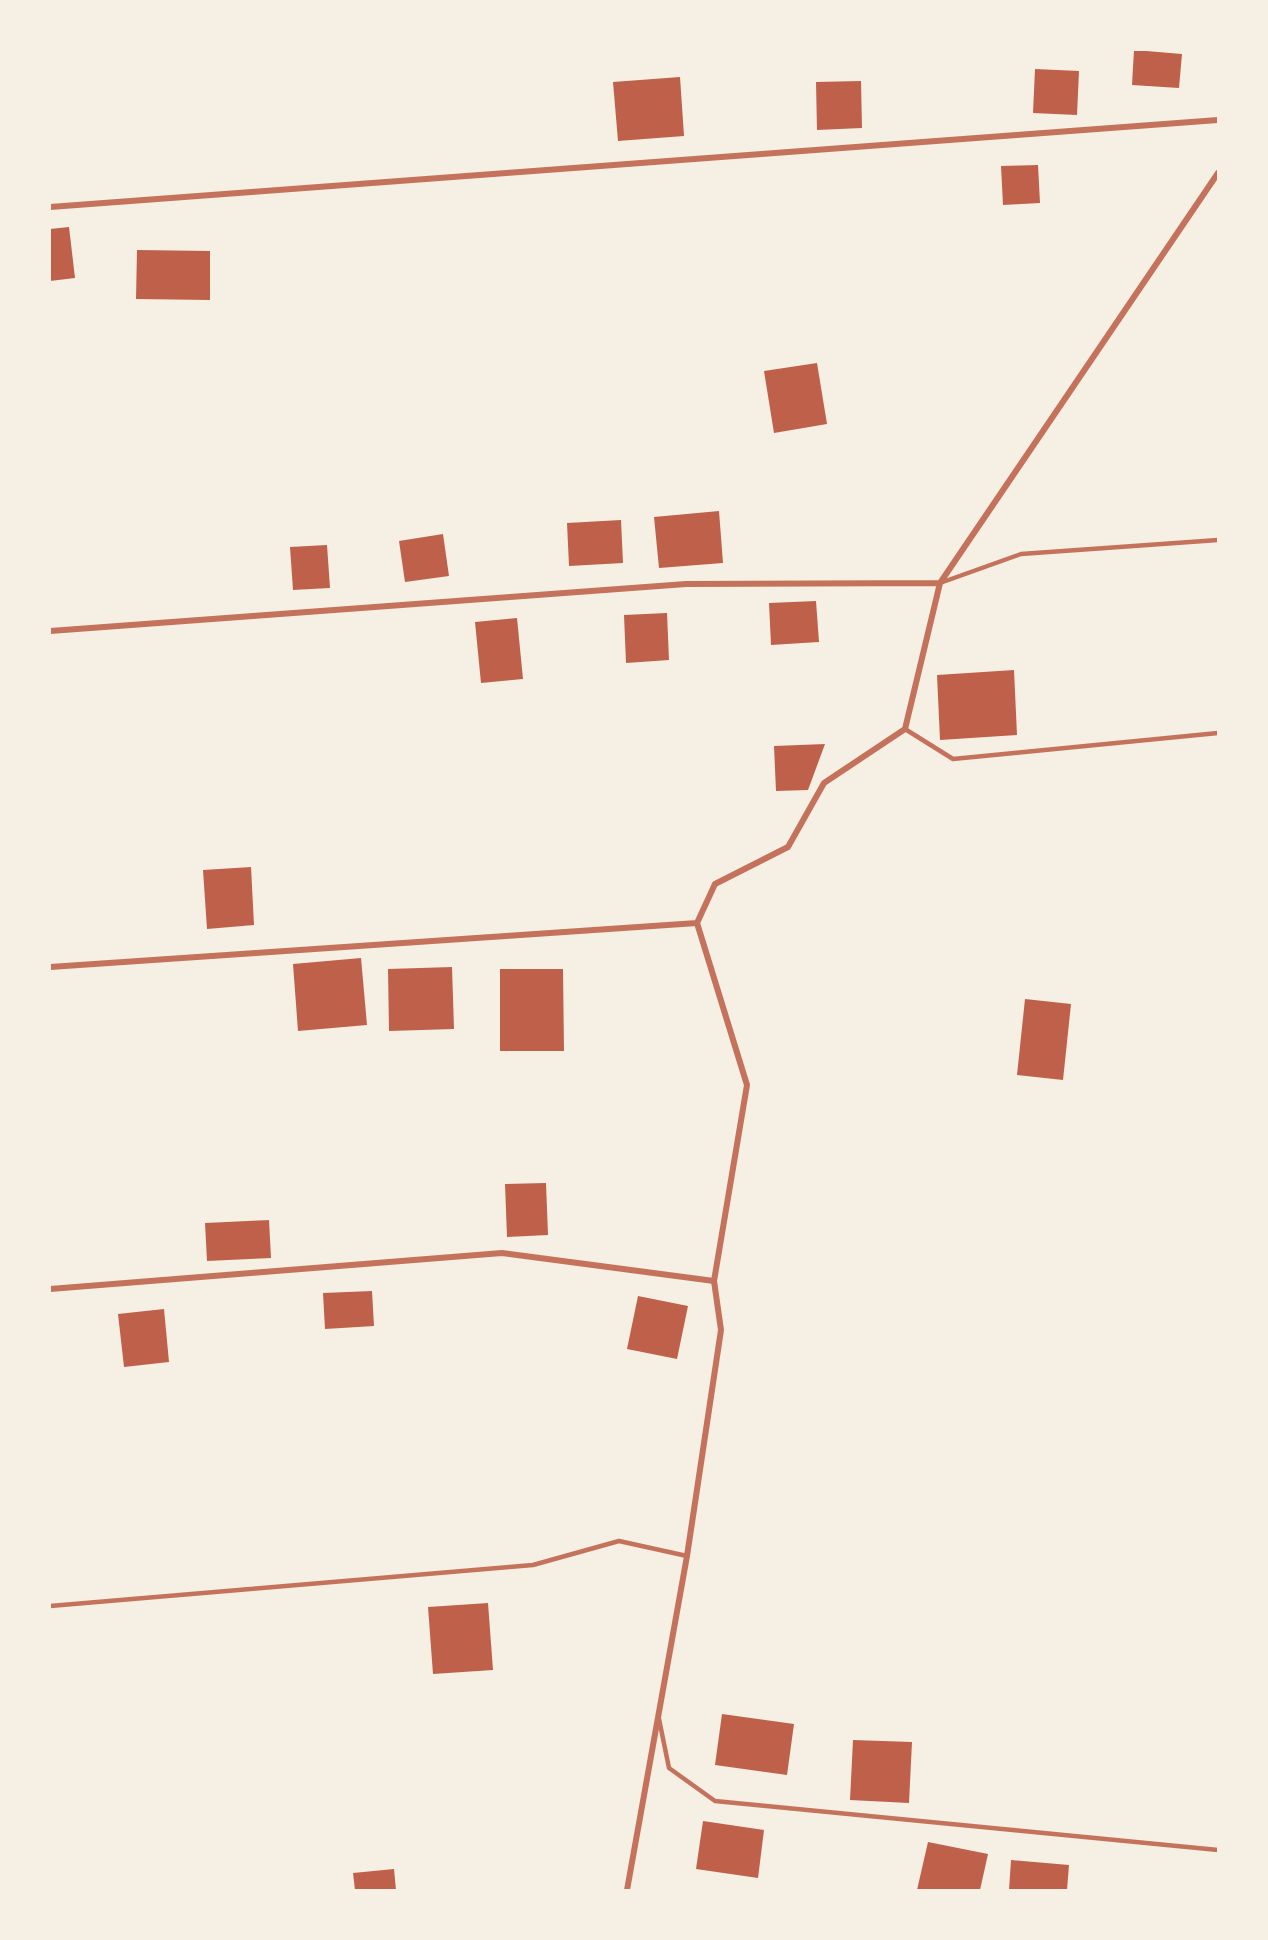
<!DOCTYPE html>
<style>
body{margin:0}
#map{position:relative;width:1268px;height:1940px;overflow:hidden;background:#f6efe4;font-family:Mulish,sans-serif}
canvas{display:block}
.frame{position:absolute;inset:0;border:51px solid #f6efe4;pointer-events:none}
</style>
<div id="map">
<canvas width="1268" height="1940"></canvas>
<div class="frame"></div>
</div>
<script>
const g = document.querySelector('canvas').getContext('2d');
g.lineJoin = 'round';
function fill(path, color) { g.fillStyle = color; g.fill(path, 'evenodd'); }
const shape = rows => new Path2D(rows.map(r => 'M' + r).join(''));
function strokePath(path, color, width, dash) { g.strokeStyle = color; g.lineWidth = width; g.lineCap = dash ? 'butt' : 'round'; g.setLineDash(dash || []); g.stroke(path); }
fill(shape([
 [1134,50,1182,54,1179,88,1132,85],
 [1035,69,1079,71,1077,115,1033,113],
 [680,77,684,136,618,141,613,82],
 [861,81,862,128,817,130,816,82],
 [1038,165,1040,203,1003,205,1001,166],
 [69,227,75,278,50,281,50,229],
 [137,250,210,251,210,300,136,299],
 [817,363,827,424,774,433,764,371],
 [719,511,723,563,659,568,654,517],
 [621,520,623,563,569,566,567,523],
 [443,534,449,576,405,582,399,541],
 [327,545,330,588,293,590,290,547],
 [816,601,819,642,771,645,769,603],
 [667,613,669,660,626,663,624,615],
 [517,618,523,679,481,683,475,622],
 [1014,670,1017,735,940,740,937,675],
 [825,744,808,790,776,791,774,746],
 [251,867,254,925,207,929,203,870],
 [361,958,367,1025,298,1031,293,964],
 [452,967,454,1029,389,1031,388,969],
 [500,969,563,969,564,1051,500,1051],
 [1025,999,1071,1004,1063,1080,1017,1075],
 [546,1183,548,1235,507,1237,505,1184],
 [269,1220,271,1258,207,1261,205,1223],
 [372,1291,374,1326,325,1329,323,1293],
 [638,1296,688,1306,677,1359,627,1349],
 [164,1309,169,1362,124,1367,118,1314],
 [488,1603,493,1670,433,1674,428,1607],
 [722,1714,794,1724,787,1775,715,1765],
 [853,1740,912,1742,909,1803,850,1800],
 [703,1821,764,1830,758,1878,696,1869],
 [928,1842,988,1854,980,1890,917,1890],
 [1011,1860,1069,1865,1067,1890,1009,1890],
 [394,1869,396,1890,355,1890,353,1873]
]), '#bf614a');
strokePath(shape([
 [940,583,1021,554,1218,540],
 [905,729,953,759,1218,733],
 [50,1606,533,1565,619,1541,687,1556],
 [659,1719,669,1768,715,1801,1218,1850]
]), '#c5725c', 4.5);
strokePath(shape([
 [50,207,1218,120],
 [50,631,686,584,940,583],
 [50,967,697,923,715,884,788,847,824,783,905,729,940,583,1218,173],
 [50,1289,502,1253,714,1281],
 [627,1890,687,1556,721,1330,714,1281,747,1085,697,923]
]), '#c5725c', 6);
</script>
